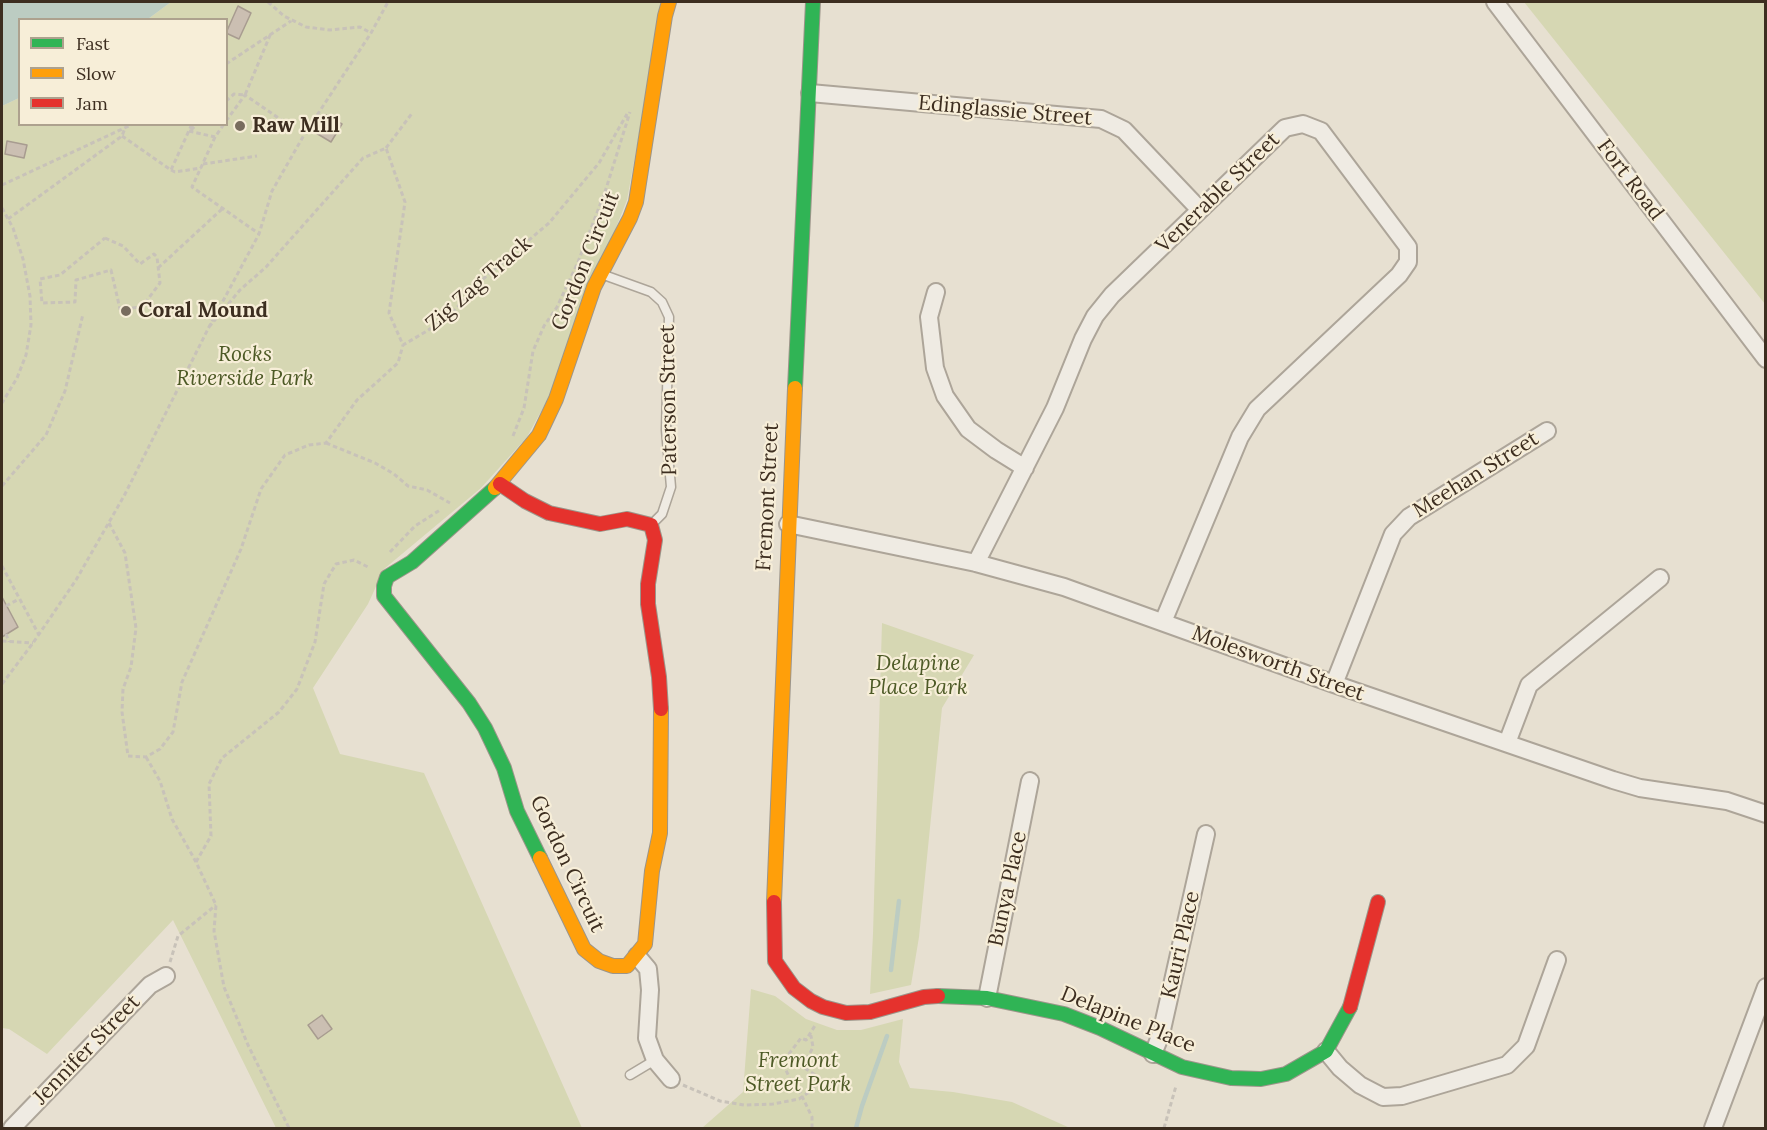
<!DOCTYPE html>
<style>
body{margin:0}
#map{position:relative;width:1767px;height:1130px;overflow:hidden;background:#e7e0d1;font-family:Lora,serif}
canvas{display:block}
.frame{position:absolute;inset:0;border:3px solid #3d2e20;pointer-events:none}
.legend{position:absolute;left:18px;top:18px;width:210px;height:108px;box-sizing:border-box;background:#f7eed8;border:2px solid #ada18e;margin:0;padding:8px 10px;list-style:none;font-size:18px;color:#3d2e20}
.legend li{display:flex;align-items:center;gap:12px;height:30px}
.legend b{width:30px;border:2px solid #ada18e}
</style>
<div id="map">
<canvas width="1767" height="1130"></canvas>
<div class="frame"></div>
<ul class="legend">
<li><b style="height:8px;background:#30b455"></b>Fast</li>
<li><b style="height:8px;background:#ff9f0a"></b>Slow</li>
<li><b style="height:8px;background:#e5322d"></b>Jam</li>
</ul>
</div>
<script>
const g = document.querySelector('canvas').getContext('2d');
g.lineJoin = 'round';
function fill(path, color) { g.fillStyle = color; g.fill(path, 'evenodd'); }
const shape = rows => new Path2D(rows.map(r => 'M' + r).join(''));
function strokePath(path, color, width, dash) { g.strokeStyle = color; g.lineWidth = width; g.lineCap = dash ? 'butt' : 'round'; g.setLineDash(dash || []); g.stroke(path); }
function label(font, color, halo, rows, align = 'center') {
  g.font = font + ' Lora,serif'; g.lineWidth = 4.5; g.setLineDash([]); g.textBaseline = 'middle'; g.strokeStyle = halo; g.fillStyle = color; for (const [text, x, y, turn = 0] of rows) {
    g.save(); g.translate(x, y); g.rotate((+turn || 0) * Math.PI / 180); g.textAlign = isNaN(turn) ? turn : align; if (halo) g.strokeText(text, 0, 0); g.fillText(text, 0, 0); g.restore();
  }
}
fill(shape([
 [171,2,663,2,627,200,550,395,527,437,481,488,384,569,368,604,313,688,340,754,424,773,582,1128,276,1128,173,920,47,1054,9,1029,2,1028,2,106,19,98,20,124,226,124,226,20,148,19],
 [1524,2,1765,2,1765,304],
 [882,623,974,655,942,708,919,937,911,985,870,994,873,934],
 [751,989,775,996,806,1019,837,1030,861,1030,903,1019,899,1062,910,1088,953,1092,1012,1102,1070,1128,702,1128,743,1092]
]), '#d6d7b3');
fill(shape([
 [2,2,171,2,148,19,20,20,19,98,2,106]
]), '#bcccc2');
strokePath(shape([
 [891,970,899,901],
 [856,1128,862,1106,887,1036]
]), '#bcccc2', 4.5);
const building = shape([
 [238,6,251,13,239,39,226,33,238,6],
 [326,115,342,124,331,142,316,133,326,115],
 [7,141,27,145,24,158,5,154,7,141],
 [2,597,18,627,2,637,2,597],
 [322,1015,332,1029,318,1039,308,1025,322,1015]
]);
fill(building, '#cbbfb2');
strokePath(building, '#a89c90', 1.5);
const lane = shape([
 [604,275,651,292,662,302,669,317,666,430,671,487,662,514,653,523],
 [630,1075,655,1060]
]);
const street = shape([
 [1495,2,1766,359],
 [810,93,1101,119,1124,130,1200,210],
 [936,292,929,317,935,368,945,396,968,429,996,450,1025,468],
 [788,524,976,563,1064,587,1334,684,1613,780,1640,788,1727,801,1766,814],
 [976,563,1055,408,1083,339,1095,316,1112,295,1285,128,1303,124,1321,131,1408,247,1408,262,1399,275,1257,409,1240,437,1163,622],
 [1334,684,1393,534,1409,517,1547,431],
 [1507,743,1529,685,1660,578],
 [637,956,648,969,650,990,647,1038,655,1060,671,1079],
 [987,998,1030,781],
 [1326,1051,1340,1068,1360,1085,1383,1097,1402,1096,1507,1065,1526,1046,1557,960],
 [1153,1054,1161,1034,1206,834],
 [12,1128,150,985,166,976],
 [1713,1128,1766,987]
]);
const fast = shape([
 [795,388,813,2],
 [495,488,412,562,387,577,384,586,384,596,469,703,485,728,504,768,517,811,540,858],
 [938,996,987,998,1064,1014,1100,1028,1182,1067,1231,1078,1261,1079,1286,1074,1326,1051,1350,1007]
]);
const slow = shape([
 [495,488,539,435,556,399,594,287,630,218,636,202,665,16,669,2],
 [540,858,584,949,599,961,613,966,627,966,645,944,652,871,660,833,661,709],
 [774,902,795,388]
]);
const jam = shape([
 [500,484,525,501,549,513,600,524,627,519,651,525,655,540,648,584,648,604,659,677,661,709],
 [774,902,775,961,794,988,811,1001,823,1007,846,1013,870,1012,924,997,938,996],
 [1350,1007,1378,902]
]);
strokePath(lane, '#ada599', 11);
strokePath(street, '#ada599', 20);
strokePath(fast, '#9c958a', 16);
strokePath(slow, '#9c958a', 16);
strokePath(jam, '#9c958a', 16);
strokePath(shape([
 [268,2,284,16,306,27,330,30,360,27,371,33],
 [226,64,291,21],
 [226,101,234,94,245,95,271,33],
 [226,121,245,95,283,121],
 [191,130,197,124],
 [189,131,215,137,224,124],
 [122,136,171,170,192,124],
 [215,137,192,187,258,233],
 [386,148,413,112],
 [203,164,257,156],
 [171,170,175,172,201,168],
 [2,185,133,124],
 [2,208,13,228,23,259,30,296,31,325,26,355,17,378,2,403],
 [8,219,122,136,125,128],
 [105,238,123,246,140,264,154,254,157,257,160,283,142,307,120,309,111,270,76,280,75,302,42,303,40,279,60,275,105,238],
 [158,268,222,209],
 [209,327,240,290,266,267,363,158,386,148,405,202,389,313,403,345,427,331,451,314,483,279,549,223,599,163,627,114],
 [513,436,524,408,533,351,544,326,557,307,578,262,605,192,630,112],
 [326,443,375,463,394,474,408,486,427,490,450,503],
 [2,486,46,435,65,391,83,314],
 [109,523,125,553,136,628,131,667,123,689,122,712,128,756,146,757,160,749,173,732,182,682,241,549,261,489,285,455,309,445,326,443,357,400,398,363,403,345],
 [390,552,415,526,440,510],
 [2,566,39,635],
 [6,606,19,599],
 [6,634,9,642],
 [2,641,33,643],
 [2,684,33,643,76,580,124,496,209,327,259,234,272,191,304,135,371,33,388,2],
 [146,757,160,781,172,819,196,862,216,905,214,931,224,987,248,1045,289,1128],
 [196,862,211,836,209,784,222,758,279,712,297,689,315,642,324,584,336,564,354,560,370,568],
 [170,962,178,936,216,905],
 [683,1085,720,1101,744,1105,773,1104,799,1099,818,1086,820,1078,803,1067,813,1047,811,1036,806,1040],
 [812,1128,812,1117,798,1088,790,1079,785,1068,785,1059,801,1038,806,1040,816,1024],
 [1164,1128,1176,1086]
]), '#c8c2b9', 3, [4.5, 3]);
strokePath(lane, '#efebe3', 8);
strokePath(street, '#efebe3', 16);
strokePath(fast, '#30b455', 14);
strokePath(slow, '#ff9f0a', 14);
strokePath(jam, '#e5322d', 14);
for (const [x, y, r, color] of [
 [240,126,6,"#786c5e"],
 [126,311,6,"#786c5e"]
]) { const dot = new Path2D(); dot.arc(x, y, r, 0, 2 * Math.PI); g.fillStyle = color; g.fill(dot); strokePath(dot, '#f7eed8', 2); }
label('21px', '#3d2e20', '#f7eed8', [
 ["Edinglassie Street",1005,111,5],
 ["Fort Road",1630,180,53],
 ["Venerable Street",1218,193,-44],
 ["Gordon Circuit",586,261,-68],
 ["Zig Zag Track",479,284,-41],
 ["Paterson Street",669,400,-91],
 ["Meehan Street",1476,475,-32],
 ["Fremont Street",768,497,-87],
 ["Molesworth Street",1278,664,20],
 ["Gordon Circuit",567,864,65],
 ["Bunya Place",1008,889,-78],
 ["Kauri Place",1181,945,-77],
 ["Delapine Place",1128,1020,22],
 ["Jennifer Street",87,1050,-46]
]);
label('bold 21px', '#3d2e20', '#f7eed8', [
 ["Raw Mill",252,126],
 ["Coral Mound",138,311]
], 'left');
label('italic 21px', '#4d5a26', '#f7eed8', [
 ["Rocks",245,355],
 ["Riverside Park",245,379],
 ["Delapine",918,664],
 ["Place Park",918,688],
 ["Fremont",798,1061],
 ["Street Park",798,1085]
]);
</script>
